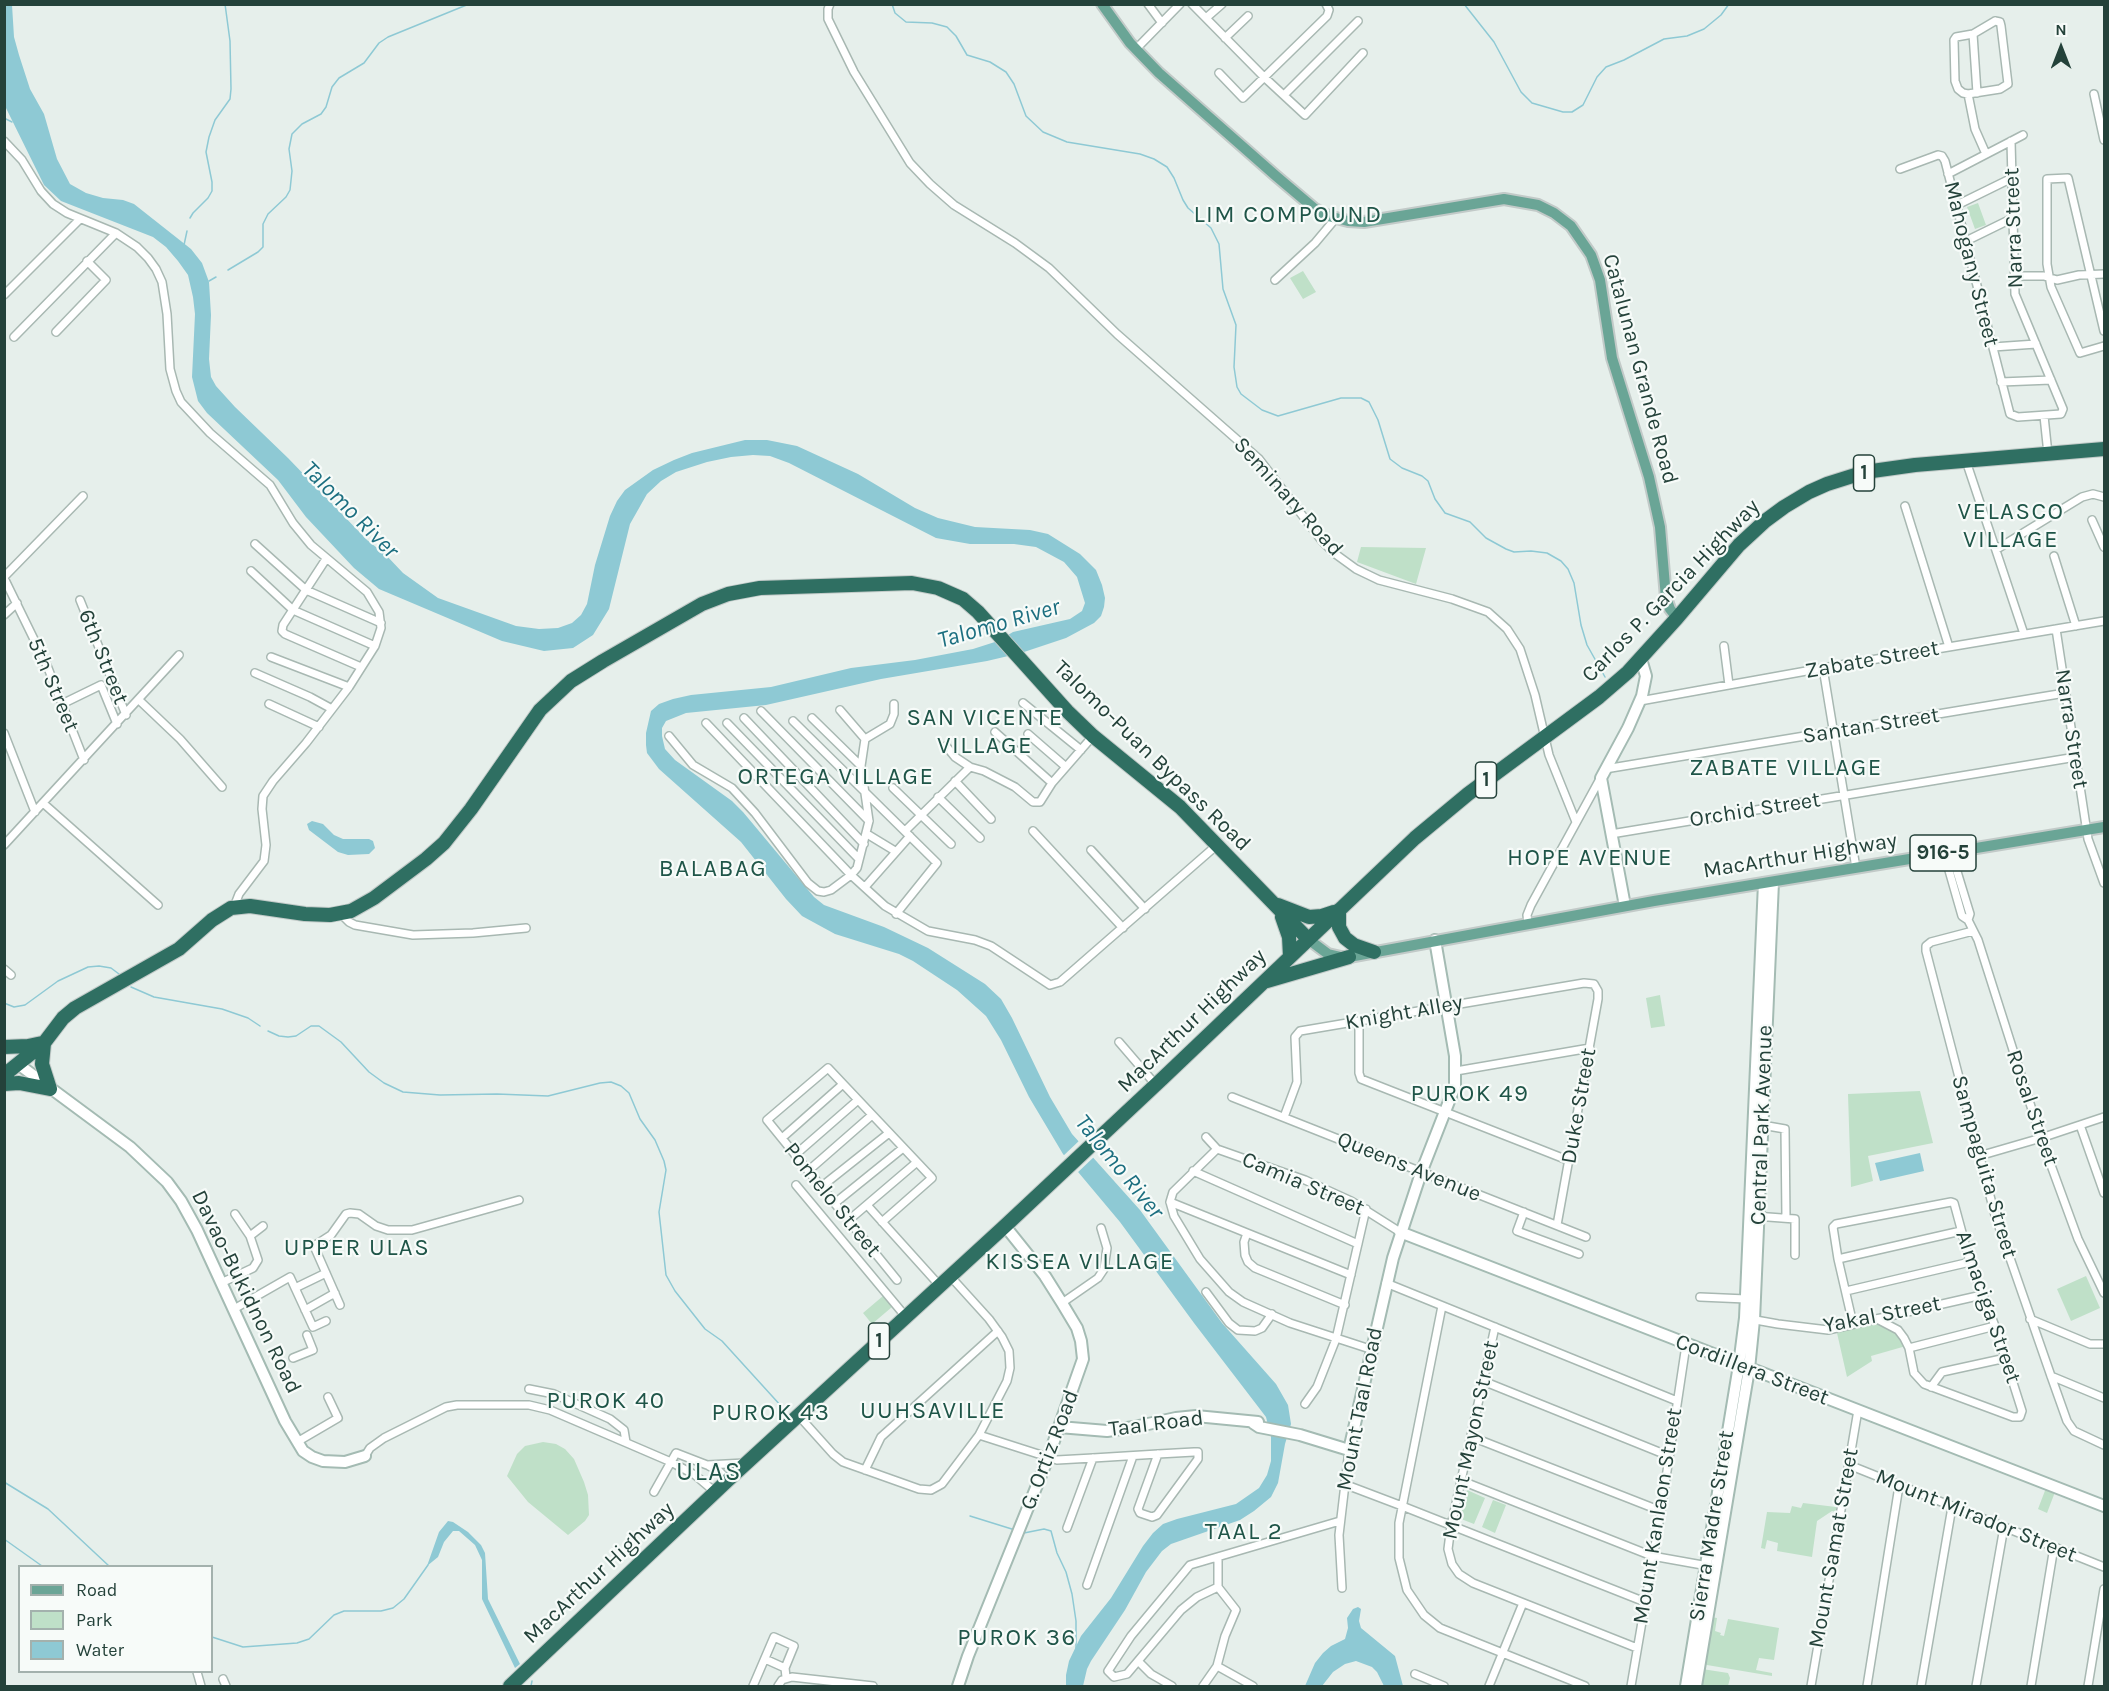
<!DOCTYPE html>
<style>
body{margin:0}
#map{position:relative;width:2109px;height:1691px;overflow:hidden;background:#e6efeb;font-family:Karla,sans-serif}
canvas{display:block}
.frame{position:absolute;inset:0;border:6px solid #24423a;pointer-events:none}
.legend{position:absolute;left:18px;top:1565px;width:195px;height:108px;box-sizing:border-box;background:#f7fbf9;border:2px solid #a3b1ad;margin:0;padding:8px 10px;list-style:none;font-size:18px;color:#24423a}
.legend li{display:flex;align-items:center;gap:12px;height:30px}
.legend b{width:30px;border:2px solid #a3b1ad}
.north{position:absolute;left:2031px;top:18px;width:60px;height:60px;-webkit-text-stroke:4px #f7fbf9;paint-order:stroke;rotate:0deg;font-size:16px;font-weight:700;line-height:24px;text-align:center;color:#24423a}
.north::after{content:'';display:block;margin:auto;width:21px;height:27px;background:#24423a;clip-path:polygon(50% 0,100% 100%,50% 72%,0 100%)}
</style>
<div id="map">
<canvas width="2109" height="1691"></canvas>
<div class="frame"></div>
<ul class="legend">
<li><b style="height:8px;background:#6aa596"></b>Road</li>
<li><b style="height:16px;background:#bfe0c8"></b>Park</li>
<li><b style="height:16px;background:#8ec9d4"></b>Water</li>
</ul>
<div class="north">N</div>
</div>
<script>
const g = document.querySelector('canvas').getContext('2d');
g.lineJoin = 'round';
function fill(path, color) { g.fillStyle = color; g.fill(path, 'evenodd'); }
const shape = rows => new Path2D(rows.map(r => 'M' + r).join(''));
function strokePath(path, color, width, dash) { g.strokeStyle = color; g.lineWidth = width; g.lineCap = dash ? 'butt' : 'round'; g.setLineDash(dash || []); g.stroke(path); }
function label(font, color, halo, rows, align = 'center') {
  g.font = font + ' Karla,sans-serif'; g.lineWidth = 4.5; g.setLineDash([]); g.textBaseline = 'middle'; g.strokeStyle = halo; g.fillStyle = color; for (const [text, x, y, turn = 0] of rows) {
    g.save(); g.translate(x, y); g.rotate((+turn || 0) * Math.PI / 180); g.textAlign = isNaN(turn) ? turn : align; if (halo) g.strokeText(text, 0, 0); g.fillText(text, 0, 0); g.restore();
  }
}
fill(shape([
 [1978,203,1986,225,1975,229,1967,207],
 [1303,271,1316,292,1303,299,1290,278],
 [1361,547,1426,548,1416,584,1357,562],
 [1660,995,1665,1026,1651,1028,1646,998],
 [1920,1091,1933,1143,1868,1156,1873,1181,1851,1187,1848,1094],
 [2086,1276,2100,1308,2071,1321,2057,1289],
 [883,1296,892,1307,872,1324,863,1313],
 [1868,1323,1880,1323,1897,1333,1906,1346,1871,1356,1872,1361,1847,1377,1837,1333],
 [543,1442,556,1444,565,1449,574,1459,584,1482,588,1495,589,1515,585,1521,568,1535,528,1502,507,1476,517,1454,525,1446],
 [2046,1488,2055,1492,2047,1513,2038,1509],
 [1467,1490,1485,1498,1474,1524,1456,1517],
 [1493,1500,1506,1505,1495,1533,1482,1527],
 [1803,1503,1836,1507,1836,1512,1832,1511,1817,1521,1812,1557,1777,1551,1778,1543,1767,1540,1765,1549,1761,1548,1767,1512,1790,1513,1792,1506,1801,1508],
 [1711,1617,1717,1618,1715,1631,1721,1633,1720,1635,1724,1636,1728,1619,1779,1628,1774,1660,1759,1658,1756,1670,1772,1673,1772,1676,1707,1665,1703,1663],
 [1702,1669,1728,1673,1730,1678,1728,1686,1699,1686]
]), '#bfe0c8');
fill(shape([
 [5,5,12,5,14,37,19,55,30,89,44,114,57,159,70,184,86,193,103,198,123,200,134,204,191,249,202,263,209,282,211,315,209,359,211,377,216,386,235,407,288,458,367,540,386,555,403,573,438,598,516,626,539,629,558,628,572,623,581,615,587,604,595,565,610,516,617,501,625,490,653,470,674,460,692,453,745,440,767,440,797,446,858,474,915,508,938,518,975,527,1030,530,1048,534,1080,554,1096,570,1102,585,1105,598,1104,607,1101,616,1094,623,1066,638,1021,653,987,661,881,679,766,705,686,713,666,721,662,728,662,736,665,749,675,760,732,801,743,812,814,897,824,905,884,927,928,948,985,984,1001,999,1012,1018,1050,1097,1072,1134,1140,1210,1222,1323,1276,1384,1288,1405,1291,1424,1285,1444,1278,1483,1271,1497,1254,1511,1240,1520,1171,1544,1162,1551,1146,1572,1125,1610,1091,1661,1087,1669,1083,1686,1066,1686,1066,1675,1069,1661,1081,1636,1111,1598,1143,1546,1153,1533,1163,1524,1177,1519,1236,1504,1259,1488,1267,1475,1271,1461,1271,1437,1266,1417,1194,1323,1120,1222,1063,1154,1029,1097,1001,1040,986,1016,957,990,913,961,899,954,835,934,802,916,786,899,741,842,659,769,647,753,646,745,646,733,651,711,659,704,673,699,691,695,771,687,851,668,915,660,973,649,998,641,1013,632,1070,619,1082,611,1085,603,1077,577,1064,562,1036,547,1014,544,970,544,936,538,789,463,770,456,753,455,731,457,707,462,676,472,661,481,647,494,630,524,609,609,593,635,573,648,544,651,502,641,379,589,354,568,306,517,278,480,207,413,198,401,192,377,195,314,193,297,188,275,178,261,166,247,153,237,61,201,44,185,5,106],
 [312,821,323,824,334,835,343,839,369,839,373,841,375,848,369,854,348,855,338,852,309,830,307,824],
 [1920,1153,1924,1171,1880,1181,1875,1163],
 [448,1521,453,1522,468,1532,481,1545,485,1553,488,1599,520,1664,515,1668,482,1599,482,1560,475,1545,459,1531,453,1531,444,1542,438,1557,427,1566,439,1532],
 [1358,1607,1361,1609,1359,1621,1361,1628,1395,1656,1403,1686,1384,1686,1377,1672,1372,1667,1356,1661,1345,1664,1333,1672,1322,1686,1305,1686,1315,1663,1323,1653,1331,1646,1345,1639,1348,1628,1347,1618,1353,1609]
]), '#8ec9d4');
fill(shape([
 [1081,1139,1096,1155,1075,1175,1062,1157]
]), '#e6efeb');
strokePath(shape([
 [892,4,895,13,906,22,932,23,947,27,956,36,967,55,990,62,1006,72,1014,84,1026,116,1043,132,1067,142,1140,154,1154,159,1167,167,1174,178,1183,200,1188,208,1211,228,1219,244,1223,289,1236,325,1234,367,1237,387,1241,394,1262,410,1278,416,1341,398,1361,398,1369,402,1378,420,1390,459,1402,468,1422,476,1428,481,1435,499,1445,513,1470,522,1486,538,1506,549,1514,552,1531,551,1547,553,1561,561,1568,569,1574,583,1581,625,1587,645,1605,677],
 [1464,4,1494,42,1521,92,1532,103,1563,112,1572,112,1583,105,1597,77,1606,67,1624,60,1664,39,1687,36,1704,29,1721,15,1729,4],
 [4,118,12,122],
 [190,218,193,213,208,198,212,191,212,182,206,152,209,137,215,120,230,99,231,89,230,41,225,4],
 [184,245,187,231],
 [228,270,258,252,263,247,263,224,268,214,286,197,290,190,292,171,289,149,292,134,302,124,321,114,326,107,332,87,339,78,364,63,379,43,388,37,469,4],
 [209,281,216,277],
 [131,987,154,997,222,1009,248,1018,260,1026],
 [4,1003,14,1007,25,1005,58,981,88,967,99,966,111,968,119,974],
 [268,1031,279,1036,288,1037,296,1036,311,1026,319,1026,341,1042,369,1072,384,1083,403,1092,440,1095,497,1094,548,1096,600,1083,611,1082,621,1086,629,1093,640,1119,655,1140,664,1161,666,1170,659,1212,666,1275,675,1291,705,1329,722,1341,782,1407],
 [4,1482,48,1509,109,1566],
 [970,1516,1015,1530],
 [1024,1533,1044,1529,1051,1531,1057,1553,1066,1572,1072,1594,1076,1621,1076,1648],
 [4,1539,42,1566],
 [212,1637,243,1647,297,1643,309,1639,334,1615,344,1611,381,1611,393,1608,404,1599,428,1565],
 [531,1686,532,1681]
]), '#8ec9d4', 1.5);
const street = shape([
 [830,4,828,9,828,19,854,72,910,163,930,184,954,205,1015,243,1049,268,1117,334,1259,459,1322,541,1334,553,1356,569,1379,580,1452,599,1488,612,1507,629,1520,649,1535,695,1549,755,1576,822],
 [1148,4,1162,23],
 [1192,4,1264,77,1305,115,1363,53],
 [1206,18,1222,4],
 [1995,21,2000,22,2001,26,2008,84,2000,89,1968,94,1963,93,1958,89,1955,81,1954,40,1956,37,1973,34,1995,21],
 [1973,34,1977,93],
 [1225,38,1248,16],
 [1136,49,1180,4],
 [1219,73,1243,98,1327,16,1329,10,1326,4],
 [1968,94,1975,129,1986,154],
 [2094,94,2104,140],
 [1284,95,1358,21],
 [4,141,22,160,41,191,53,204,67,213,116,233,137,247,148,258,156,269,162,282,167,314,170,369,176,391,181,402,210,433,270,485,293,523,311,545,367,592,379,612,381,628,375,646,349,687,306,743,273,781,263,796,262,809,266,845,264,861,239,894,234,907],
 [1900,169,1938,155,1942,156,1945,161,2010,414,2018,417,2061,414,2063,409,2015,294,2011,141],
 [1948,174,2023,135],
 [1957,205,2012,178],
 [1966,241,2013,218],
 [2014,276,2044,276,2057,280,2079,275,2104,274],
 [1275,280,1315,243,1336,218],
 [4,295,80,219],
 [2104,331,2068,178,2047,179,2047,264,2051,287,2080,353,2104,346],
 [56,332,106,280,87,261],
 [14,337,116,233],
 [1993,347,2036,344],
 [2001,382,2051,380],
 [2044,416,2048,454],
 [1966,461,2024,634],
 [1905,506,1949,647],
 [2092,520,2104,547],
 [255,544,306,590,381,623],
 [1997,549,2082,497,2093,494,2104,497],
 [2054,556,2076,626],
 [326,559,283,625,282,631,285,634,361,667],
 [251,571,293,610,375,646],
 [4,577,83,496],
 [4,578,48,668,84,760],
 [80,600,126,715],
 [4,615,17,603],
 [2056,629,2088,839,2104,883],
 [1724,646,1729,685],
 [271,657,349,687],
 [1823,668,1856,868],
 [255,673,310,697,332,709],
 [139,700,180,739,222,787],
 [1640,701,1823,668,2104,621],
 [1023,703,1081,750],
 [62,704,101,685,117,724],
 [269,704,319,727],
 [761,711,869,821],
 [744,718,864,844],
 [812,718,861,766],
 [793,721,937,863,896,914],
 [706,723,851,875,885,906,928,931,975,940,991,946,1050,985,1060,982,1217,845],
 [727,723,859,859],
 [995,732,1052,783],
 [4,733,35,812],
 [1028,734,1066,767],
 [669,736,693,765,732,788,755,813,808,883,818,891,824,892,831,890,851,875,857,868,869,821,861,766,865,739,840,710],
 [865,739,890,724,894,714,894,704],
 [946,746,955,757,970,767,984,771,1015,787,1033,802,1040,802,1052,783,1093,736],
 [1605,769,2065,693],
 [955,781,991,819],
 [893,788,951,844],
 [938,797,980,838],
 [43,803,158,905],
 [905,831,970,767],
 [1033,831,1123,928],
 [867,834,895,851],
 [1611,834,2076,757],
 [4,845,179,655],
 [1091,850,1145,909],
 [1951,852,1970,914,1968,920],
 [1944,853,1962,916,1968,920,1978,940,2041,1138,2078,1239,2104,1293],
 [865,887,910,836],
 [341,914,349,922,355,925,413,935,473,933,526,928],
 [1528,923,1527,915,1531,905,1600,779],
 [1973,931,1931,942,1926,946,1926,951,1995,1215,2051,1376,2067,1421,2074,1431,2104,1445],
 [4,969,11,975],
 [1359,1022,1359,1073,1361,1079,1570,1161],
 [1119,1042,1156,1085],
 [1456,1071,1590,1048],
 [1232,1097,1586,1237],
 [1284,1117,1297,1082,1295,1037,1300,1031,1584,983,1594,984,1598,991,1598,999,1557,1225],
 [1762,1125,1785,1129,1786,1218],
 [2080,1125,2104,1193],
 [1206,1137,1217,1149,1305,1180,1351,1201,1400,1232],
 [782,1138,843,1084],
 [1217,1149,1173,1192,1170,1202,1174,1216,1200,1259,1229,1292,1243,1302,1290,1323,1370,1349],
 [795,1155,858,1100],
 [1979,1156,2041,1138,2104,1117],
 [808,1171,872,1115],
 [1193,1171,1358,1244],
 [796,1185,906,1317],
 [821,1187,889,1133],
 [1170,1202,1351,1275],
 [835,1203,903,1148],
 [867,1205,940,1286],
 [1524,1212,1517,1231,1579,1254],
 [1755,1216,1795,1219,1795,1255],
 [849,1220,917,1162],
 [882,1222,932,1178,828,1068,767,1120,897,1280],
 [1247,1233,1244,1242,1245,1255,1248,1262,1255,1268,1345,1305],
 [250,1236,263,1226],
 [1838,1259,1961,1231],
 [221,1283,253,1268,258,1260,250,1236,235,1214],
 [1386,1283,1677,1401],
 [295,1288,326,1273],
 [1846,1291,1970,1262],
 [1206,1292,1229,1323,1238,1330,1255,1331,1262,1328,1272,1314],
 [1700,1297,1746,1299],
 [1062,1303,1098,1278,1104,1269,1107,1248,1101,1228],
 [340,1305,314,1246,331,1235,346,1214,350,1213,359,1214,376,1226,388,1230,412,1230,519,1200],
 [1442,1306,1399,1523,1399,1558,1407,1590,1424,1615,1440,1628,1585,1686],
 [234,1309,290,1277,313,1327,326,1321],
 [305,1310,335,1293],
 [1750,1319,1778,1324,1828,1330,1982,1295],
 [2030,1319,2090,1344,2104,1344],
 [1853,1324,1838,1259,1833,1227,1836,1224,1951,1202,1954,1203,1970,1262,1995,1326,2022,1411,2020,1417,2013,1417,1924,1384,1914,1373,1909,1348,1904,1338,1898,1330,1877,1319],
 [1495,1327,1451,1526,1448,1549,1452,1564,1459,1574,1473,1583,1637,1648],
 [1909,1348,1995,1326],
 [293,1358,313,1350,307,1335],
 [2051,1376,2104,1398],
 [1483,1381,1669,1456],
 [1931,1387,1942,1372,2006,1358],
 [529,1389,554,1394,610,1419,624,1430,626,1442],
 [1305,1404,1317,1387,1336,1339,1366,1209],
 [798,1415,833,1454,843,1462,919,1489,931,1490,942,1484,979,1435,1007,1381,1010,1368,1009,1351,1002,1337,989,1319,950,1276],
 [979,1435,1057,1460,1093,1458,1158,1454,1194,1452,1198,1452,1198,1459,1157,1515,1152,1517,1140,1513,1138,1509,1158,1454],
 [1472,1437,1661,1511],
 [297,1442,338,1418,328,1397],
 [365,1456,370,1448,384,1438,446,1407,457,1405,529,1405,550,1410,671,1462,695,1475,715,1492],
 [1849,1465,2104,1567],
 [709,1466,719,1471,728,1480],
 [865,1470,881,1437,998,1331],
 [1462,1481,1652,1556,1708,1566],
 [1344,1484,1402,1506,1645,1602],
 [654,1492,676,1453,707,1465,745,1463],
 [1067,1528,1093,1458],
 [1087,1585,1133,1456],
 [1218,1587,1197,1597,1181,1610,1127,1674,1114,1677,1108,1671,1131,1636,1190,1565,1340,1521],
 [1342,1588,1339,1535,1349,1450],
 [765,1659,785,1668],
 [1139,1662,1151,1674,1172,1686],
 [1217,1666,1253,1686],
 [197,1672,201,1686],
 [1415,1674,1444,1686],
 [223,1679,226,1686],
 [753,1686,774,1637,794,1646,785,1668,786,1677],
 [778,1686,782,1680,792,1677,873,1686],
 [1203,1686,1217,1666,1225,1636,1236,1610,1218,1587,1218,1557],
 [1489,1686,1523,1603],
 [1631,1686,1661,1511,1686,1345],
 [1811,1686,1858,1410],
 [1867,1686,1899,1486],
 [1921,1686,1952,1507],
 [1976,1686,2004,1527],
 [2031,1686,2054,1547],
 [2088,1686,2104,1589]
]);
const secondary = shape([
 [1625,906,1601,778,1628,728,1642,696,1646,676,1641,659],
 [18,1064,130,1147,167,1182,181,1201,197,1230,285,1421,303,1451,312,1457,323,1461,345,1462,365,1456],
 [1400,1232,2104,1506],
 [1253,1423,1259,1427,1300,1435,1349,1450,1393,1258,1421,1173,1455,1086,1455,1056,1435,940],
 [1059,1427,1107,1431,1134,1427,1176,1418,1196,1416,1258,1422],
 [958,1686,968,1656,1048,1458,1083,1359,1081,1341,1077,1328,1062,1303,1045,1276,1005,1226],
 [1686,1686,1739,1365,1745,1318,1764,883],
 [1696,1686,1749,1369,1754,1320,1773,882]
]);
const primary = shape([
 [1102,4,1130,43,1159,73,1276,176,1315,209,1328,216,1348,221,1364,222,1504,199,1538,205,1554,213,1571,226,1591,255,1600,280,1612,358,1649,477,1660,527,1666,598,1670,609,1677,618],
 [1308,939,1328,954,1341,957,1349,957,1654,901,2104,827]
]);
const highway = shape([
 [1278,905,1309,917,1322,916,1334,912],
 [1339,910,1339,927,1345,938,1354,945,1374,952],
 [1282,917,1289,937,1290,956],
 [1267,981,1349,957],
 [44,1043,42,1064,50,1089],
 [4,1047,28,1046,42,1043],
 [4,1075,44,1043,63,1018,75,1008,179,949,212,920,231,908,250,906,305,914,330,915,351,911,374,898,426,859,444,843,471,809,540,710,571,681,603,661,702,604,728,594,760,588,912,583,938,588,963,599,978,612,1067,711,1093,736,1180,807,1308,939],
 [4,1084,19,1083,50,1089],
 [510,1686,728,1480,1005,1226,1163,1078,1415,838,1468,794,1599,697,1628,672,1677,618,1739,545,1765,521,1784,507,1809,492,1827,484,1865,472,1915,465,2104,449]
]);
strokePath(street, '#a8b8b2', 10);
strokePath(secondary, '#a4bbb3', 14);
strokePath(primary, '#c2cac8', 14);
strokePath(highway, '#c2cac8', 16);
strokePath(street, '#fff', 7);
strokePath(secondary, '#fff', 10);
strokePath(primary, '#6aa596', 10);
strokePath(highway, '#2f6f62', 14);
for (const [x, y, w] of [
 [1864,473,21],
 [1486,780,21],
 [1943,853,66],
 [879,1341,21]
]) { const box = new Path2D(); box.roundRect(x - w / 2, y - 18, w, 36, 4.5); g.fillStyle = '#f7fbf9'; g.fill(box); strokePath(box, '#24423a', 1.5); }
label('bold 21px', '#24423a', null, [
 ["1",1864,473],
 ["1",1486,780],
 ["916-5",1943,853],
 ["1",879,1341]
]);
label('22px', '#24423a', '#f7fbf9', [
 ["Narra Street",2014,228,-92],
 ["Mahogany Street",1971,264,76],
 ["Catalunan Grande Road",1640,369,75],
 ["Seminary Road",1288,497,48],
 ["Carlos P. Garcia Highway",1671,591,-46],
 ["6th Street",103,657,68],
 ["Zabate Street",1872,660,-10],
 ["5th Street",53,685,67],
 ["Santan Street",1871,726,-9],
 ["Narra Street",2071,729,81],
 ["Talomo-Puan Bypass Road",1152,756,44],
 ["Orchid Street",1755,810,-9],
 ["MacArthur Highway",1800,856,-9],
 ["Knight Alley",1404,1013,-10],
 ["MacArthur Highway",1192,1021,-44],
 ["Duke Street",1579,1106,-80],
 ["Rosal Street",2032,1108,71],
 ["Central Park Avenue",1762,1125,-88],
 ["Queens Avenue",1409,1167,22],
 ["Sampaguita Street",1984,1167,74],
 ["Camia Street",1303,1184,23],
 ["Pomelo Street",832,1200,51],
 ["Davao-Bukidnon Road",246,1292,64],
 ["Almaciga Street",1988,1307,71],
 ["Yakal Street",1882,1315,-11],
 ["Cordillera Street",1752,1370,21],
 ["Mount Taal Road",1360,1409,-79],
 ["Taal Road",1156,1424,-7],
 ["Mount Mayon Street",1471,1440,-78],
 ["G. Ortiz Road",1050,1450,-69],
 ["Mount Kanlaon Street",1658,1516,-81],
 ["Mount Mirador Street",1976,1516,22],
 ["Sierra Madre Street",1712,1526,-81],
 ["Mount Samat Street",1834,1548,-80],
 ["MacArthur Highway",599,1573,-43]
]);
g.letterSpacing = '1.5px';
label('24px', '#1f5548', '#f7fbf9', [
 ["LIM COMPOUND",1288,215],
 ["VELASCO",2011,512],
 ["VILLAGE",2011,540],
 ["SAN VICENTE",985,718],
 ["VILLAGE",985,746],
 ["ZABATE VILLAGE",1786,768],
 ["ORTEGA VILLAGE",836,777],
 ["HOPE AVENUE",1590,858],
 ["BALABAG",713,869],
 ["PUROK 49",1470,1094],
 ["UPPER ULAS",357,1248],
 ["KISSEA VILLAGE",1080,1262],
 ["PUROK 40",606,1401],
 ["UUHSAVILLE",933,1411],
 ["PUROK 43",771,1413],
 ["TAAL 2",1244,1532],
 ["PUROK 36",1017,1638]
]);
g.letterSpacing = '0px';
label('italic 24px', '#1c6f80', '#f7fbf9', [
 ["Talomo River",350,510,45],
 ["Talomo River",999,624,-16],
 ["Talomo River",1119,1167,51]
]);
g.letterSpacing = '1.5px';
label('26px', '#1f5548', '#f7fbf9', [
 ["ULAS",709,1473]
]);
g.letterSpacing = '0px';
</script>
